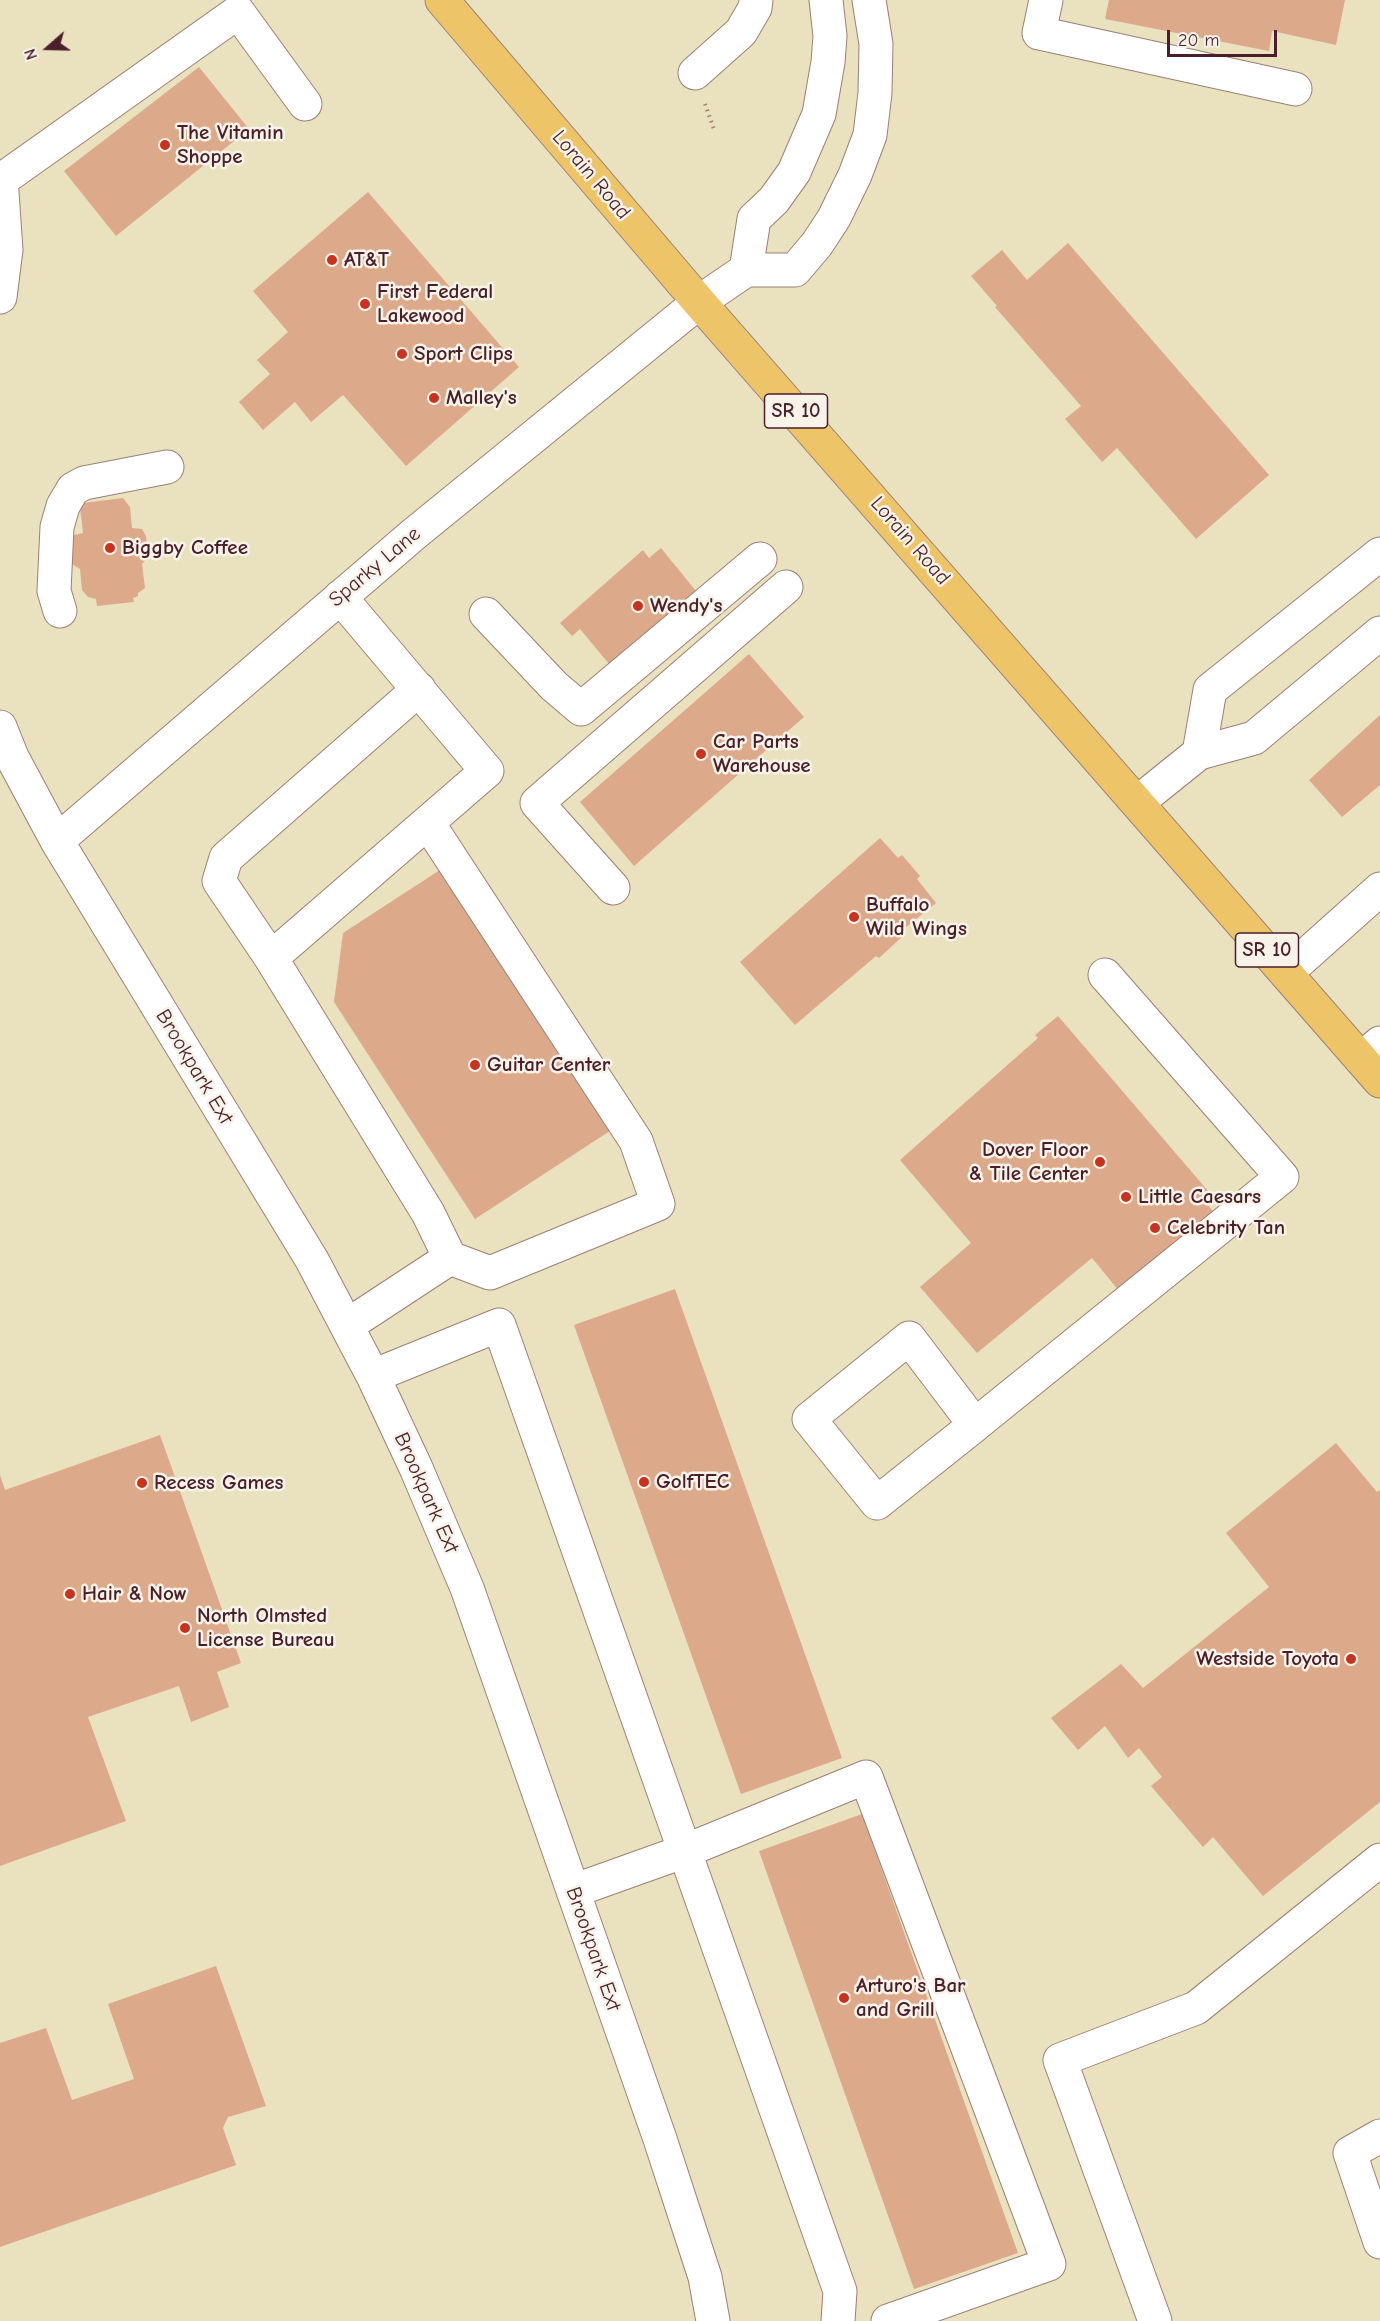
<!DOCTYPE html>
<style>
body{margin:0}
#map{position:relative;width:1380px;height:2321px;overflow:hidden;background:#eae1bf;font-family:"Comic Neue",sans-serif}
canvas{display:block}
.north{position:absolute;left:18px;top:18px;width:60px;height:60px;-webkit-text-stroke:4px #f7f3e8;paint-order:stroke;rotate:250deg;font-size:16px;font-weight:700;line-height:24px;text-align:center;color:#4a1f2b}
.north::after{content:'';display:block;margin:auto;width:21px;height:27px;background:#4a1f2b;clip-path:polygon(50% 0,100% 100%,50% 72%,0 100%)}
.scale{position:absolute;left:1167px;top:30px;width:110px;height:27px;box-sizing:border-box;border:3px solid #4a1f2b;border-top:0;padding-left:8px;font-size:18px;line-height:21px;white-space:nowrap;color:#4a1f2b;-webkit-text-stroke:4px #f7f3e8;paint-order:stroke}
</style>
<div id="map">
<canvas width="1380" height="2321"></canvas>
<div class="north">N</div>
<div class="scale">20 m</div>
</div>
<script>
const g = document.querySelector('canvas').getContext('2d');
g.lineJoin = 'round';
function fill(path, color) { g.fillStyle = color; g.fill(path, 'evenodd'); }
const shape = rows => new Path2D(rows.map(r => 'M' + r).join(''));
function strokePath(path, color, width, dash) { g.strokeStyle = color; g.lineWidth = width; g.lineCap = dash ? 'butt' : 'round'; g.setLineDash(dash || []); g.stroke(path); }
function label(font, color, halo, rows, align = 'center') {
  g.font = font + ' "Comic Neue",sans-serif'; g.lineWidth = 5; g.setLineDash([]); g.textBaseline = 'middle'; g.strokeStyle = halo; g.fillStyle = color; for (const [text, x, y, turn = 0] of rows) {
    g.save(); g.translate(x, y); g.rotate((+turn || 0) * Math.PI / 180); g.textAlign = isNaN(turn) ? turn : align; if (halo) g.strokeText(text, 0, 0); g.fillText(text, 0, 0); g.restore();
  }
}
fill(shape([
 [1109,0,1345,0,1336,45,1272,31,1269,51,1105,19],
 [199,67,249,129,116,236,64,171],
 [368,192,519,367,406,466,343,395,311,422,295,402,263,430,239,402,270,374,257,360,288,332,253,291],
 [1068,243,1269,475,1196,539,1117,448,1102,462,1065,419,1081,406,995,307,997,306,971,276,1002,250,1027,280],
 [123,498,130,507,132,528,142,529,146,536,148,557,142,564,145,588,138,593,138,596,133,598,134,602,97,606,96,599,88,597,82,590,80,569,72,564,69,540,74,535,83,533,80,507,83,503],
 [661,548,700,596,614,670,580,629,572,636,560,623,643,550,649,558],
 [749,654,804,717,634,866,580,802],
 [1380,715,1380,785,1342,817,1309,780],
 [880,838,898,858,902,855,920,876,917,879,936,903,900,932,903,936,879,958,876,956,795,1025,740,962],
 [446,866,616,1127,475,1219,334,1002,343,933],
 [1058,1016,1215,1199,1207,1204,1217,1216,1124,1297,1092,1258,977,1353,920,1287,971,1243,900,1160,1038,1038,1035,1035],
 [675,1289,842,1758,741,1794,574,1325],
 [160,1435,241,1663,217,1672,229,1707,191,1722,179,1686,88,1717,126,1821,0,1866,0,1475,5,1490],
 [1336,1443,1377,1492,1380,1490,1380,1802,1263,1896,1213,1837,1203,1847,1151,1786,1162,1777,1139,1748,1128,1758,1105,1726,1078,1750,1051,1718,1121,1664,1143,1688,1269,1587,1226,1533],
 [862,1814,1018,2253,914,2289,759,1851],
 [216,1966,266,2106,228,2117,223,2128,236,2165,0,2247,0,2043,46,2028,72,2100,134,2079,108,2004]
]), '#dda98b');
const minor = shape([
 [1046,0,1039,33,1295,89],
 [695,73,741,32,755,8,756,0],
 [0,181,238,12,305,104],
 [0,184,2,192,6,250,0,297],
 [746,270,754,219,774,200,794,172,819,114,828,62,830,36,826,0],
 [60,611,54,591,57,527,63,506,73,489,84,483,167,467],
 [486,614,554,686,581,709,760,559],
 [0,727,12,757,57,841,312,1260,373,1376,416,1468,467,1588,660,2139,705,2277,713,2321],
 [1199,753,1210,690,1380,554],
 [1138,802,1199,753,1254,738,1380,633],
 [428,823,636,1141,658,1204,490,1273,450,1258],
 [57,841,414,534,699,302,746,270,795,270,817,244,834,218,855,175,870,135,875,93,876,44,869,0],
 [613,888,537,803,786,587],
 [271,958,487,771,340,597],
 [1286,973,1380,889],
 [1361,1059,1380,1043],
 [348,1325,450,1258,428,1213,271,958,219,881,226,858,419,689],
 [373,1376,499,1325,840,2291,838,2321],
 [975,1425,877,1503,809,1419,909,1338,975,1425,1282,1177,1105,975],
 [573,1891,685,1851,866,1777,1049,2264,888,2321],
 [1380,2136,1350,2153,1380,2242],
 [1155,2321,1060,2060,1196,2008,1380,1860]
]);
const major = shape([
 [442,0,699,302,1380,1081]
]);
strokePath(minor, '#9a8075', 35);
strokePath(major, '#9a8075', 35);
strokePath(shape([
 [705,104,715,132]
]), '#9a8075', 4, [1.5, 4.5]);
strokePath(minor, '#fff', 33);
strokePath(major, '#eec469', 33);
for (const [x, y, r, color] of [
 [165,145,6,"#c8321e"],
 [332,260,6,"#c8321e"],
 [365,304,6,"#c8321e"],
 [402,354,6,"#c8321e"],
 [434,398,6,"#c8321e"],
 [110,548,6,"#c8321e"],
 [638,606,6,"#c8321e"],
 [701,754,6,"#c8321e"],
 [854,917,6,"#c8321e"],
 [475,1065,6,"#c8321e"],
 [1100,1162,6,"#c8321e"],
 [1126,1197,6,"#c8321e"],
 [1155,1228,6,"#c8321e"],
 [644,1482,6,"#c8321e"],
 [142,1483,6,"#c8321e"],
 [70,1594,6,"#c8321e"],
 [185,1628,6,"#c8321e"],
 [1351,1659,6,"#c8321e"],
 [844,1998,6,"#c8321e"]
]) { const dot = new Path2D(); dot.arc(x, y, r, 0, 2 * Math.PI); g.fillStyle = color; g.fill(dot); strokePath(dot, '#f7f3e8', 2); }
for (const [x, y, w] of [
 [796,411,63],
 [1267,950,63]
]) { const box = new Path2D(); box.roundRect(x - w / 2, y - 17, w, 34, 4.5); g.fillStyle = '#f7f3e8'; g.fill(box); strokePath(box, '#4a1f2b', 1.5); }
label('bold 20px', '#4a1f2b', null, [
 ["SR 10",796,411],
 ["SR 10",1267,950]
]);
label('bold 21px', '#4a1f2b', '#f7f3e8', [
 ["The Vitamin",177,133],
 ["Shoppe",177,157],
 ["AT&T",344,260],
 ["First Federal",377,292],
 ["Lakewood",377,316],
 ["Sport Clips",414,354],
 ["Malley's",446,398],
 ["Biggby Coffee",122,548],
 ["Wendy's",650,606],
 ["Car Parts",713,742],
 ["Warehouse",713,766],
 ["Buffalo",866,905],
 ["Wild Wings",866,929],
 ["Guitar Center",487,1065],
 ["Dover Floor",1088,1150,"right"],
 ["& Tile Center",1088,1174,"right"],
 ["Little Caesars",1138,1197],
 ["Celebrity Tan",1167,1228],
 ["GolfTEC",656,1482],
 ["Recess Games",154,1483],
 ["Hair & Now",82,1594],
 ["North Olmsted",197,1616],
 ["License Bureau",197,1640],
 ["Westside Toyota",1339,1659,"right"],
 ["Arturo's Bar",856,1986],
 ["and Grill",856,2010]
], 'left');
label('21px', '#4a1f2b', '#f7f3e8', [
 ["Lorain Road",591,175,50],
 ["Lorain Road",910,541,49],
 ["Sparky Lane",375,567,-40],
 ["Brookpark Ext",194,1067,59],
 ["Brookpark Ext",426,1493,66],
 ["Brookpark Ext",593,1949,71]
]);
</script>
